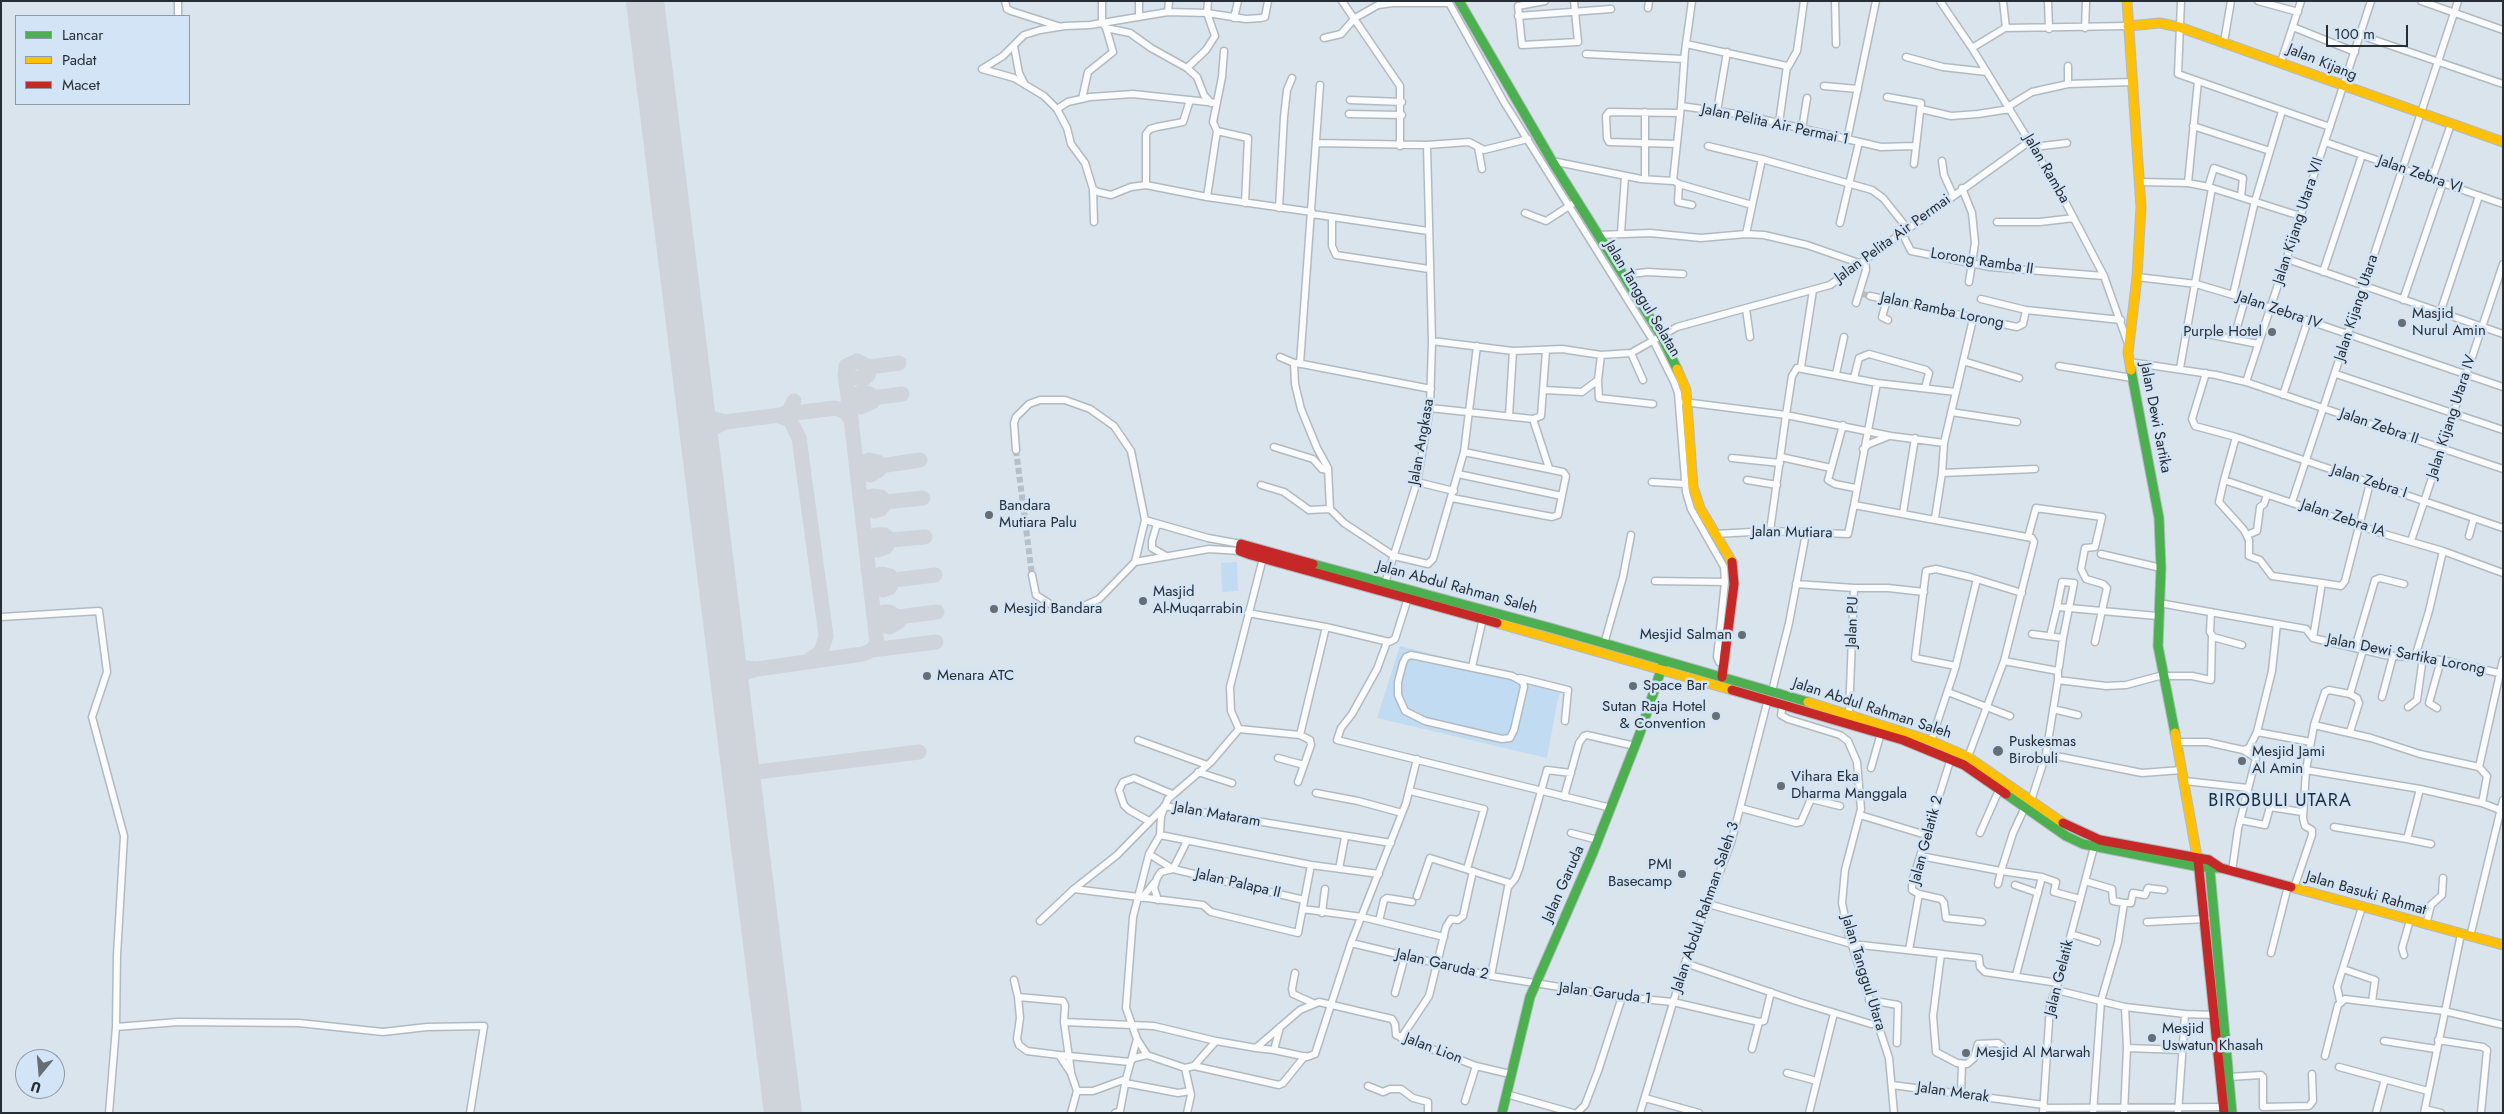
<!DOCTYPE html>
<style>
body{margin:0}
#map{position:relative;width:2504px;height:1114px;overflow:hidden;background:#dae4ed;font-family:Jost,sans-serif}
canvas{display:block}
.frame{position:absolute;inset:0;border:2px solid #262d34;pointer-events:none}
.legend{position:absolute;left:15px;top:15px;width:175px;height:90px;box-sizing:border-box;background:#d2e4f5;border:1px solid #8d9ba8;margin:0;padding:6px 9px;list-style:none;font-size:15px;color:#262d34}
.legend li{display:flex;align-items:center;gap:10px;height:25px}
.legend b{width:25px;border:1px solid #8d9ba8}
.north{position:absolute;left:15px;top:1049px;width:50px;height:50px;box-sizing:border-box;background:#d2e4f5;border:1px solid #8d9ba8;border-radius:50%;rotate:197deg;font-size:14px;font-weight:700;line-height:20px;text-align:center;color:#262d34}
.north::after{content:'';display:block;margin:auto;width:18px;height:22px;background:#656d75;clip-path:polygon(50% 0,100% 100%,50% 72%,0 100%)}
.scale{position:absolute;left:2326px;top:25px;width:82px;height:22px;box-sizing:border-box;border:2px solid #262d34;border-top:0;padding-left:6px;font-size:15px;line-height:18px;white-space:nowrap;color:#262d34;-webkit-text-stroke:4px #d2e4f5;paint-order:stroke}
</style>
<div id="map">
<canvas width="2504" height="1114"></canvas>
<div class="frame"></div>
<ul class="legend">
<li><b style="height:6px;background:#4caf50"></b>Lancar</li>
<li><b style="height:6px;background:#ffc107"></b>Padat</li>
<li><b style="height:6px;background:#c62828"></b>Macet</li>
</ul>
<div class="north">U</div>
<div class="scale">100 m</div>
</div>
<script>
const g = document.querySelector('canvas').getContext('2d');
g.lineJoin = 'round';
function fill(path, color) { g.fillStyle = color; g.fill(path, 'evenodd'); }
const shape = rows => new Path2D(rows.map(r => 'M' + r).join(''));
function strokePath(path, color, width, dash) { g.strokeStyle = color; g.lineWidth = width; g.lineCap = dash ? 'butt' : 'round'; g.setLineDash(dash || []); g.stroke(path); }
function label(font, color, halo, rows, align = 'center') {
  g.font = font + ' Jost,sans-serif'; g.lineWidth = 5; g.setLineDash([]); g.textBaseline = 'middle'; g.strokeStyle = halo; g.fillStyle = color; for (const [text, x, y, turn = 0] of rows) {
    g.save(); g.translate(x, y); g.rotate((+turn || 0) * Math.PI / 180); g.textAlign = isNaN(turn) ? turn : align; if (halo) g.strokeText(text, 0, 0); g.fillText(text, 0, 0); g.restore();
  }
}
fill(shape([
 [1237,562,1238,591,1222,592,1221,563],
 [1400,646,1563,687,1558,698,1547,758,1377,718]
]), '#c1dbf2');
strokePath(shape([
 [845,374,852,378,865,378,868,375,869,367],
 [862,392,870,394,872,398,872,402,861,407,851,405,848,401,849,398,862,392],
 [872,398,902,394],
 [794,401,789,411,779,416,790,420,799,438,826,636,821,652,808,661],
 [695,406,707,417,725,422],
 [851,419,845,374,846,366,857,361,869,367,899,363],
 [700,447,707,431,725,422,835,408,844,411,851,419,877,643,872,650,863,654,757,669,745,673,737,680,731,696],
 [880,466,879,470,871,475,860,472,857,468,869,460,878,462,880,466,920,460],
 [886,502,881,497,873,496,866,498,861,505,874,511,881,509,886,502,923,498],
 [890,540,885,535,876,535,866,544,878,550,886,547,890,540,925,537],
 [894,580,890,576,882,574,875,577,871,584,883,590,889,588,894,580,935,575],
 [898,617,898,622,890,627,880,625,875,620,879,614,885,612,889,612,898,617,937,612],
 [872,650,936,642],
 [726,655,737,667,755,669],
 [741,774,919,752]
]), '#ced4da', 15);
strokePath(shape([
 [645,1,783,1113]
]), '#ced4da', 38);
strokePath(shape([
 [1862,294,1870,296],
 [1016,450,1032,575]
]), '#b6bfc8', 6, [6, 3]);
const street = shape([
 [178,1,178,16],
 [1005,1,1007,9,1011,11,1058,26],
 [1102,1,1102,22,1106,28,1130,33,1151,48,1187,68,1197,77,1204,95,1211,103],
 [1139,1,1139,15],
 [1342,1,1400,86,1400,146],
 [1448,1,1504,102,1654,342,1674,382,1678,393,1686,492,1691,509,1724,567,1725,582,1717,657,1719,662,1725,663],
 [1545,1,1518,6,1522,45,1578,42,1574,1],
 [1835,1,1836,44],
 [1940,1,1972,48,2059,190,2104,276,2127,341],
 [2003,1,2006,28],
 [2048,1,2049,29],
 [2181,1,2178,74,2330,127],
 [2258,1,2298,12],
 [2421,1,2503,30],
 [1648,8,1649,1],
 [1168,12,1169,1],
 [1518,16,1611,9],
 [1234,18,1238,1],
 [2293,27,2355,52],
 [2085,28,2086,2],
 [2360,35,2503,84],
 [1324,38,1341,34,1355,18,1378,5,1393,3,1449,3],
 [2224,42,2231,1],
 [1686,44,1787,66,1779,123],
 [1014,46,1019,73,1024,83],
 [1972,48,2005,28,2128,26],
 [1586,54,1684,59],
 [1906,57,1943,67,1987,72],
 [2281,62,2301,1],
 [2068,66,2068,84,2132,82],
 [1788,67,1797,51,1804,1],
 [1187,68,1206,50,1215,36,1207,13,1208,1],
 [982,69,1014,78,1044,96,1057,109,1067,128,1071,144,1085,163,1093,189,1098,192,1111,195,1131,187,1146,185,1207,197,1312,212],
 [982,69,1003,56,1024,35,1040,30,1065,26,1090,25,1168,12,1207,13,1246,19,1261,18,1265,17,1268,1],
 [1824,86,1858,89],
 [1887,97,1921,103,1914,164],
 [1082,99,1088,72,1113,52,1106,28],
 [1350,100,1402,102],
 [1681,106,1685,51,1692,1],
 [2009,106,2032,92,2068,84],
 [1057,109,1068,102,1090,97,1133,94,1217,103],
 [1921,109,1951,116,1978,114,2010,109],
 [1717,111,1727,52],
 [1349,114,1402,115],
 [2193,126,2270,151],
 [1802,129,1807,98],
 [1217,131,1248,138,1245,203],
 [1847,140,1876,1],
 [2325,142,2503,204],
 [1317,143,1427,145,1469,142,1484,150,1528,139],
 [1677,144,1609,142,1607,138,1606,116,1609,112,1680,113],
 [1708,146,1762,159],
 [1478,147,1482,169],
 [2034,147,2067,143],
 [1552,161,1641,179,1673,181,1681,106,1744,115,1881,147,1915,146],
 [1942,161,1944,175,1953,195],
 [1645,179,1645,112],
 [2432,179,2451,124],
 [1676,182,1679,184,1678,202,1692,205],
 [2140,182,2188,183,2209,187,2300,216],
 [2188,183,2198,81],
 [1679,184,1752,205],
 [1146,185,1146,134,1150,129,1157,127,1183,122,1190,100],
 [2208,187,2214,168,2243,178,2241,197],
 [1962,188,1972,213,1975,243,1969,282],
 [1093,189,1094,222],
 [1207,197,1217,131,1213,122,1222,77,1224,51],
 [1279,208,1284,117,1287,90,1292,78],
 [1525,213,1546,221,1577,201],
 [1312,214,1428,231],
 [1332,217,1332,246,1336,255,1429,269],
 [1997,222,2040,222,2074,218],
 [1840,223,1859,142],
 [1621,233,1625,176],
 [1902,233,1911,251,1990,267,2104,276],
 [1746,234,1762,159,1872,190,1883,198,1907,228],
 [1598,235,1650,233,1701,238,1746,234,1764,235,1807,245,1859,263],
 [2287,259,2503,334],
 [2323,272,2362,155],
 [1622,275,1648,272,1683,274],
 [2137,277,2196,284,2233,295,2503,387],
 [2233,295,2255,201,2282,111],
 [1870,296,2017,327,2023,324,2026,310,2121,320],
 [1981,299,2026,310],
 [1887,300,1882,317,1888,320],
 [2403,300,2443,183],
 [1856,303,1866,270,1865,259],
 [1746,309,1750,337],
 [2440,313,2479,196],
 [2187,330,2258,344],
 [2234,338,2245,299],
 [1432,341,1513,351,1562,349,1601,355,1631,353,1677,327,1830,285,2030,141],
 [1631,353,1643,380],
 [1601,355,1598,380,1599,398,1653,404],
 [1280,357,1294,363,1295,384,1301,409,1317,448,1328,468,1330,509,1344,523,1394,556,1428,564,1433,559,1464,452,1477,346],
 [1963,361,2019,378],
 [2129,362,2216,375,2246,382,2503,469],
 [1297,363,1431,389],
 [1300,364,1320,85],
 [2059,366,2132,378],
 [1801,367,1813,290],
 [2180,368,2212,188],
 [2206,373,2192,419,2195,426,2236,437,2503,528],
 [1836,374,1844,337],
 [2336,374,2503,430],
 [1854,378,1859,358,1869,354,1926,370,1929,373,1925,388],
 [2246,382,2371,1],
 [1544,390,1582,392,1598,380],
 [2283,395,2308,320],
 [1684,402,1786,415,1891,436,1944,443],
 [1430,408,1533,419,1549,468],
 [1951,412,2017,422],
 [1509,416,1513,351],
 [1533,419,1541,416,1546,351],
 [1843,425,1828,480,1835,484,1855,488],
 [2236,437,2224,480,2384,534,2443,551,2503,573],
 [1274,447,1313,459,1322,469,1328,470],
 [1863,449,1869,444,1889,436],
 [1016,450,1014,423,1016,417,1029,404,1040,400,1065,400,1090,409,1114,426,1131,451,1145,520,1208,538,1241,544],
 [1781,457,1831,468],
 [1732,458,1780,463],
 [1942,473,2035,469],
 [1458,474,1562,496],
 [1747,480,1777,485],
 [2224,480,2219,502,2244,530,2249,540,2249,556,2260,560,2272,576,2322,583],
 [1417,482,1454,491],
 [1652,482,1685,484],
 [1261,485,1284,492,1309,510,1330,509],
 [1452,498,1552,517,1558,515,1566,476,1563,472,1464,452],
 [2292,502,2458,1],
 [1854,505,1877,383],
 [1903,513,1915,438],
 [1935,518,1942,473,1944,443,1973,319],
 [1157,524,1152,541,1152,548,1166,556],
 [1770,531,1786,415,1792,376,1797,368,1877,383,1956,392],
 [1715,534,1770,531,1848,534,1854,505,2032,538,2034,542,2004,661,1968,757],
 [2247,535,2257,531,2260,507,2264,504,2267,495],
 [2469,536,2474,518],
 [2028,537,2036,508,2102,517,2095,547,2085,548,2081,569,2086,579,2103,584,2107,588,2095,642],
 [2411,541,2503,264],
 [2101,554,2161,568],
 [1135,562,1145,520],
 [1032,575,1036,595,1058,609,1077,609,1099,599,1135,562,1209,549,1240,551],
 [1655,581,1725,582],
 [2062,582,2074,583,2069,608,2057,607,2062,582],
 [1385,583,1417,482,1430,408,1432,341,1427,145],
 [1796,584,1854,588,1849,714],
 [1854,588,1888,588,1924,592],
 [2159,603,2306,629,2313,638,2355,648,2385,655,2441,660,2499,673],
 [2211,612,2210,632,2213,637,2242,645],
 [1248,613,1326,627,1389,642,1395,639,1408,598],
 [1,617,99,611,107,672,92,717,124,836,117,955,116,1027,109,1113],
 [2032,634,2063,638,2069,608,2157,616],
 [2050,636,2057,607],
 [2313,638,2322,583,2341,586,2345,581,2370,483],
 [1387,642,1377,669,1352,714,1341,728,1337,740,1611,808],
 [1604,644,1623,577,1631,535],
 [2355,648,2375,580,2380,578,2404,584],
 [1411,655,1512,676,1523,682,1524,687,1514,730,1510,738,1502,739,1425,721,1405,711,1398,695,1398,682,1403,663,1406,657,1411,655],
 [2415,657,2429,611,2443,551],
 [2004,661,2058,671,2058,680],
 [1956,666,1915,658,1926,571,1936,569,1970,577,2022,593],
 [1472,667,1483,618],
 [2059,667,2063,638],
 [2163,675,2126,685,2106,686,2058,680,2046,754,2142,773,2182,770],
 [2163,676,2192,676,2211,680,2212,635],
 [1520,678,1568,690,1565,721],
 [1772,691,1789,623,1806,533],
 [1948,692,2010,716],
 [2350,694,2329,690,2325,692,2314,725,2306,770,2420,789,2482,803,2500,810],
 [2382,697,2393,656],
 [1783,704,1781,715,1788,719,1840,735,1848,741,1857,762,1861,809,1845,870,1842,903,1849,936,1889,1058,1894,1113],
 [2408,707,2417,700,2423,657],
 [2437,708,2429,703,2441,660],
 [2053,709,2078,715],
 [2314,725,2371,738,2420,754,2479,767],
 [1239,729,1231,711,1230,687,1263,558],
 [2257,732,2311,742],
 [2350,732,2359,703,2357,698,2350,694,2363,650],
 [1300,735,1326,627],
 [1138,740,1207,765],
 [1931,741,1955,669,1977,579],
 [2177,742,2207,742,2243,750,2249,748,2257,732,2272,671,2277,624],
 [1278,758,1304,765],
 [1871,768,1881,733],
 [1198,772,1232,783],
 [2185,781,2248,788],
 [1298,782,1311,745,1310,740,1300,735,1239,729,1211,762,1168,799,1161,816,1160,835,1149,854,1173,869,1304,900],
 [1410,791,1484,809,1467,869],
 [1316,793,1358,801,1402,813],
 [2247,793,2265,798],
 [1564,797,1579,743,1584,736,1587,735,1635,746],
 [2031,801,2046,754],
 [2482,803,2487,776,2479,767,2503,660],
 [1164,806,1391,843],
 [1741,808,1796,823,1801,822,1811,799,1840,806],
 [1860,815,1926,835],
 [2240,820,2265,825,2270,807,2302,812],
 [1149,821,1129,810,1124,805,1119,790,1123,782,1134,778,1172,794],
 [2334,827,2407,839,2420,789],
 [1571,833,1598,840],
 [1980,833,1999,790],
 [1160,835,1311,865,1379,874],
 [2407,839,2431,844],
 [1920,856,2001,871,2013,833,2025,807],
 [1339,869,1345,837],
 [2232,871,2238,829,2256,758,2243,750],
 [2042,877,2056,882,2054,892,2080,899],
 [2085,881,2112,889,2113,901,2124,903,2118,942,2101,1001,2093,1113],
 [1998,884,2001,871,2042,877,2016,975],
 [2015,885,2038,893],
 [2294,888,2312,835,2312,830,2305,826,2303,818,2306,770],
 [1074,889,1117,855,1164,807],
 [1919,894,1941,899,1944,903,1946,918,1982,922],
 [1417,896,1430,858,1510,883],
 [1142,898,1154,883],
 [1158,900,1154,888,1157,878,1161,872,1173,869,1187,841],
 [2124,903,2131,903,2133,893,2145,895,2148,888,2164,890],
 [1708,904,1852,944,1979,958,1980,967,1985,972,2058,983],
 [1303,909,1362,917,1444,937],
 [1322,913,1325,889],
 [1040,921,1074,889,1203,905,1211,912,1298,933,1311,865],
 [1379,921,1384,900,1387,898,1412,902],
 [2147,922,2206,919],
 [2426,925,2431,905,2442,895,2443,878],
 [2071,934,2097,942],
 [2470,937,2503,800],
 [1351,943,1491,976,1622,997,1673,1002,1759,1022,1764,1021,1771,992],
 [1909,950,1919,894,1912,890,1912,882,1951,758],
 [2271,953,2288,886],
 [1941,954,1933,1016,1936,1052,1957,1063,1967,1064,1974,1058,1978,1044,1998,1043,2002,1046,2002,1054,2009,1055],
 [2404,955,2402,948,2410,920],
 [1685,963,1799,1002,1871,1024,1878,1024],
 [2343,969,2375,980,2372,1002],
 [1295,973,1292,989,1293,994,1313,1003],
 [1491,976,1508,887,1515,879,1519,869,1547,770,1571,773],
 [1014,980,1018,997],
 [2056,990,2125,1007,2185,1014,2215,1015],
 [1395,993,1405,956],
 [1869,1000,1898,1005,1897,1043],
 [2340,1001,2337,987,2362,907],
 [1064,1022,1071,1072],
 [116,1027,178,1022,299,1023,383,1032,427,1027,484,1026,470,1113],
 [1280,1027,1274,1050,1307,1057,1315,1054,1351,943,1406,803,1417,759],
 [1401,1038,1429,996,1446,927,1451,919,1458,920,1463,916,1473,871],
 [2438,1040,2483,1047,2487,1050,2481,1113],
 [2384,1041,2436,1049],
 [1256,1048,1274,1050],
 [2127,1048,2182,1050],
 [1752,1049,1759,1022],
 [1059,1055,1130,1062],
 [1147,1055,1137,1039,1126,1008,1133,917,1149,854],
 [2325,1056,2338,1005,2345,999,2444,1011,2503,1025],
 [1130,1062,1134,1058,1147,1055,1185,1068,1194,1066,1216,1041,1256,1048,1300,1010,1319,1002,1392,1019,1395,1024,1396,1035,1476,1066,1510,1074],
 [1194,1066,1279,1085,1283,1083,1305,1056],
 [2339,1067,2428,1091],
 [1185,1068,1191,1095,1187,1113],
 [1787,1073,1817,1081],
 [2229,1077,2261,1075,2263,1077,2263,1107,2309,1106,2313,1101,2312,1074],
 [1126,1079,1093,1091,1077,1091,1071,1073,1059,1055,1027,1051,1019,1045,1017,1039,1020,1018,1018,997,1063,1001,1065,1005,1064,1022,1154,1026,1216,1041],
 [1125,1083,1178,1093,1190,1091],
 [1892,1085,2044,1105],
 [1368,1086,1383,1092,1390,1089,1401,1089,1413,1098,1428,1102,1428,1113],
 [1506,1094,1573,1113],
 [1961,1094,1962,1064],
 [1645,1098,1699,1113],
 [1465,1101,1476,1066],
 [2044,1108,2224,1107],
 [2425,1109,2441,1113],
 [1071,1113,1077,1091],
 [1115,1113,1120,1111,1126,1079,1137,1039],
 [1577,1113,1585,1105,1598,1071,1622,997],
 [1640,1113,1685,963,1731,843,1768,699],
 [1809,1113,1834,1013],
 [2043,1113,2050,1006,2058,983,2094,847],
 [2124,1113,2127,1048,2125,1007],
 [2178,1113,2185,1014],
 [2376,1113,2385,1079],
 [2424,1113,2461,934]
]);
const fast = shape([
 [1459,1,1552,161,1662,337,1677,369],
 [2131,370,2159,518,2161,568,2158,646,2175,733],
 [1313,564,1551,628,1808,702],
 [2006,794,2066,836,2083,844,2200,867,2221,868],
 [2209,860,2232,1113],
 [1502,1113,1530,997,1592,855,1640,733,1663,664]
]);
const slow = shape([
 [2127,1,2141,207,2137,277,2128,353,2131,370],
 [2128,26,2160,23,2179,27,2503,142],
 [1677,369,1686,390,1693,487,1700,508,1732,562],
 [1497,623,1732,690],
 [1808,702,1931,741,1968,757,2063,823],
 [2175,733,2197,857],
 [2291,887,2503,945]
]);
const jam = shape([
 [1313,564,1241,544,1240,551,1251,555,1497,623],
 [1722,677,1734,584,1732,562],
 [1732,690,1903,740,1964,765,2006,794],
 [2063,823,2100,840,2209,860,2221,868,2291,887],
 [2198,860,2224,1113]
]);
strokePath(street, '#b2bac0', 9);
strokePath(fast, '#b2bac0', 11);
strokePath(slow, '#b2bac0', 11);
strokePath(jam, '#b2bac0', 11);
strokePath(street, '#f9fbfc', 6);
strokePath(fast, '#4caf50', 9);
strokePath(slow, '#ffc107', 9);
strokePath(jam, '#c62828', 9);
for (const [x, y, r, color] of [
 [2402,323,5,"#656d75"],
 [2272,332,5,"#656d75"],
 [989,515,5,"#656d75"],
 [1143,601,5,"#656d75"],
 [994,609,5,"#656d75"],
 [1742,635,5,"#656d75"],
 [927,676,5,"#656d75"],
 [1633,686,5,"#656d75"],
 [1716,716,5,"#656d75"],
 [1998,751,6,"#656d75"],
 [2242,761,5,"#656d75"],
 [1781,786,5,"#656d75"],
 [1682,874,5,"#656d75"],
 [2152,1038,5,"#656d75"],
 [1966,1053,5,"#656d75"]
]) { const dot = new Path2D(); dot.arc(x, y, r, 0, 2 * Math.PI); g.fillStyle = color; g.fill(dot); strokePath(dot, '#d2e4f5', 2); }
label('15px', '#262d34', '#d2e4f5', [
 ["Jalan Kijang",2322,63,22],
 ["Jalan Pelita Air Permai 1",1775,125,12],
 ["Jalan Ramba",2046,169,60],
 ["Jalan Zebra VI",2420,175,19],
 ["Jalan Kijang Utara VII",2299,221,-72],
 ["Jalan Pelita Air Permai",1893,239,-36],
 ["Lorong Ramba II",1982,262,9],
 ["Jalan Tanggul Selatan",1642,299,59],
 ["Jalan Kijang Utara",2357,308,-72],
 ["Jalan Ramba Lorong",1942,311,12],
 ["Jalan Zebra IV",2279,311,19],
 ["Jalan Kijang Utara IV",2452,417,-72],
 ["Jalan Dewi Sartika",2155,418,79],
 ["Jalan Zebra II",2379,427,19],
 ["Jalan Angkasa",1422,442,-80],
 ["Jalan Zebra I",2369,482,18],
 ["Jalan Zebra IA",2343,519,19],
 ["Jalan Mutiara",1792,533,1],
 ["Jalan Abdul Rahman Saleh",1457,588,15],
 ["Jalan PU",1853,622,-88],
 ["Jalan Dewi Sartika Lorong",2406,655,11],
 ["Jalan Abdul Rahman Saleh",1872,709,18],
 ["Jalan Mataram",1217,815,10],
 ["Jalan Gelatik 2",1927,840,-75],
 ["Jalan Palapa II",1238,884,13],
 ["Jalan Garuda",1564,884,-66],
 ["Jalan Basuki Rahmat",2366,894,16],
 ["Jalan Abdul Rahman Saleh 3",1706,907,-71],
 ["Jalan Garuda 2",1442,965,13],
 ["Jalan Tanggul Utara",1863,973,73],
 ["Jalan Gelatik",2060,978,-76],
 ["Jalan Garuda 1",1605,994,7],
 ["Jalan Lion",1433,1049,21],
 ["Jalan Merak",1953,1093,8]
]);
label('15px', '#262d34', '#d2e4f5', [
 ["Masjid",2412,314],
 ["Nurul Amin",2412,331],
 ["Purple Hotel",2262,332,"right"],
 ["Bandara",999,506],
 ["Mutiara Palu",999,523],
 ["Masjid",1153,592],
 ["Al-Muqarrabin",1153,609],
 ["Mesjid Bandara",1004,609],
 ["Mesjid Salman",1732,635,"right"],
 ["Menara ATC",937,676],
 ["Space Bar",1643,686],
 ["Sutan Raja Hotel",1706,707,"right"],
 ["& Convention",1706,724,"right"],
 ["Puskesmas",2009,742],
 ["Birobuli",2009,759],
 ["Mesjid Jami",2252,752],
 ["Al Amin",2252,769],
 ["Vihara Eka",1791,777],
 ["Dharma Manggala",1791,794],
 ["PMI",1672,865,"right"],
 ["Basecamp",1672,882,"right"],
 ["Mesjid",2162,1029],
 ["Uswatun Khasah",2162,1046],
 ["Mesjid Al Marwah",1976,1053]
], 'left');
g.letterSpacing = '1px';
label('18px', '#1e2c39', '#d2e4f5', [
 ["BIROBULI UTARA",2280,802]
]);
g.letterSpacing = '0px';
</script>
